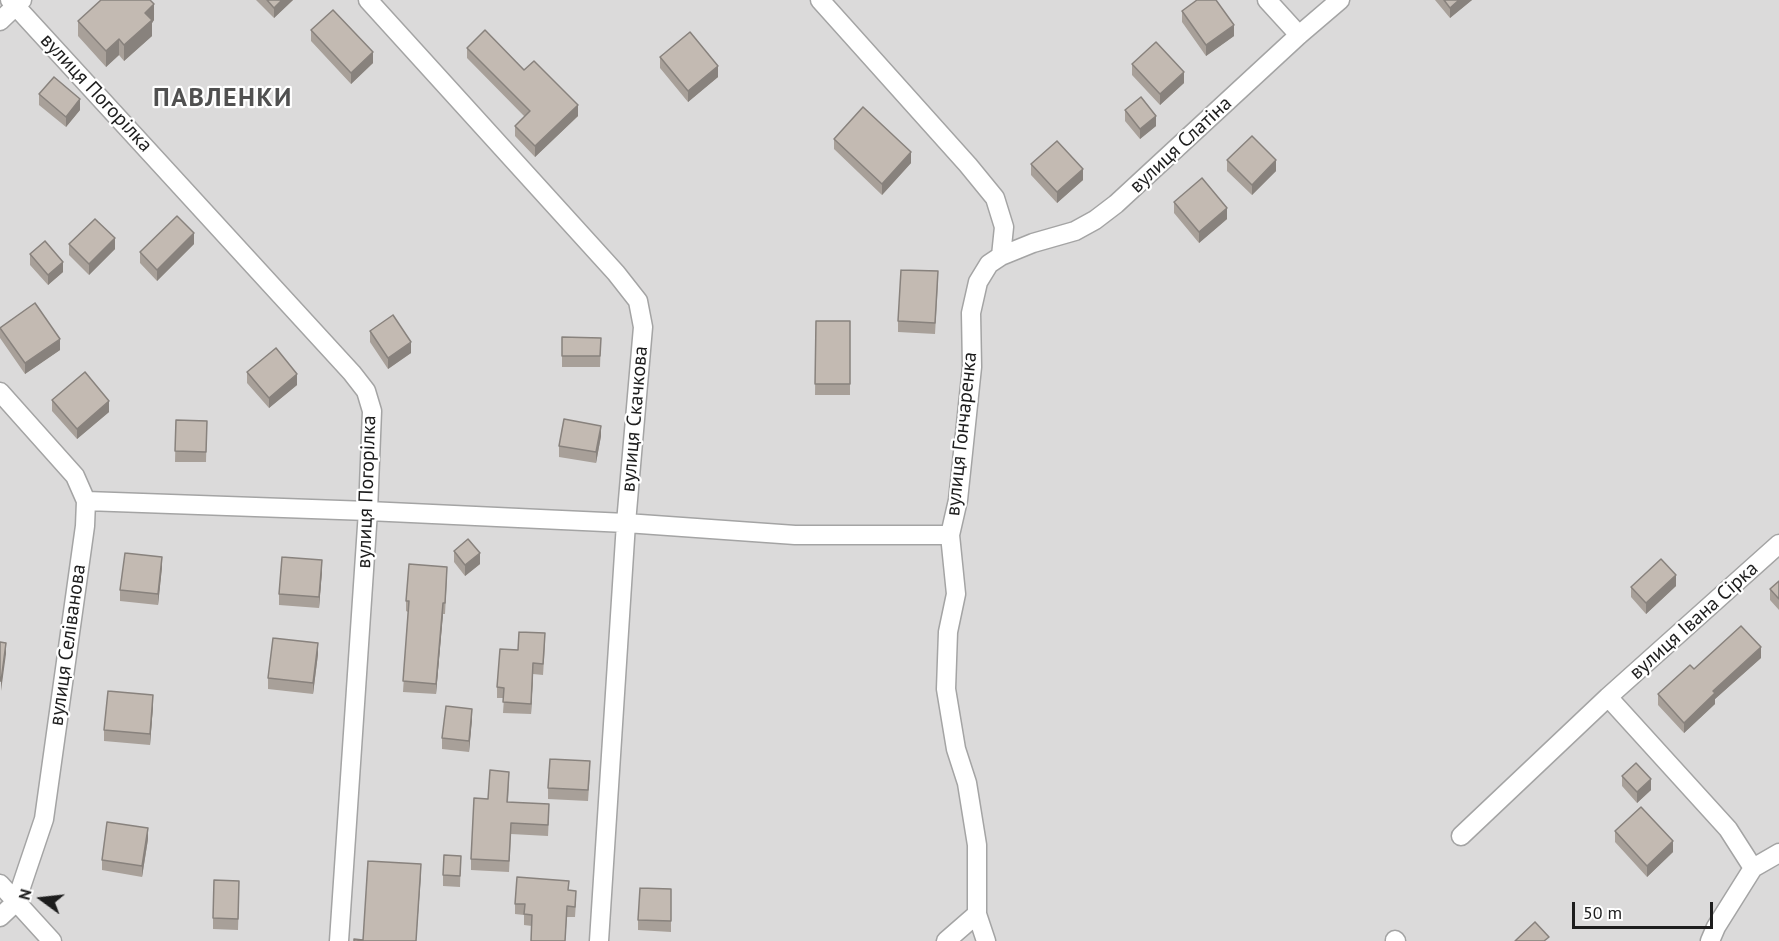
<!DOCTYPE html>
<meta charset="utf-8">
<style>
body{margin:0}
#map{position:relative;width:1779px;height:941px;overflow:hidden;background:#efebe3;font-family:"PT Sans",sans-serif}
canvas{display:block}
.north{position:absolute;left:12px;top:869px;width:60px;height:60px;-webkit-text-stroke:4px #fff;paint-order:stroke;rotate:285deg;font-size:16px;font-weight:700;line-height:24px;text-align:center;color:#1d1d1d}
.north::after{content:'';display:block;margin:auto;width:21px;height:27px;background:#1d1d1d;clip-path:polygon(50% 0,100% 100%,50% 72%,0 100%)}
.scale{position:absolute;left:1572px;top:902px;width:141px;height:27px;box-sizing:border-box;border:3px solid #1d1d1d;border-top:0;padding-left:8px;font-size:18px;line-height:21px;white-space:nowrap;color:#1d1d1d;-webkit-text-stroke:4px #fff;paint-order:stroke}
</style>
<div id="map">
<canvas width="1779" height="941"></canvas>
<div class="north">N</div>
<div class="scale">50 m</div>
</div>
<script>
const g = document.querySelector('canvas').getContext('2d');
g.lineJoin = 'round';
function fill(path, color) { g.fillStyle = color; g.fill(path, 'evenodd'); }
const shape = rows => new Path2D(rows.map(r => 'M' + r).join(''));
function strokePath(path, color, width, dash) { g.strokeStyle = color; g.lineWidth = width; g.lineCap = dash ? 'butt' : 'round'; g.setLineDash(dash || []); g.stroke(path); }
function label(font, color, halo, rows, align = 'center') {
  g.font = font + ' "PT Sans",sans-serif'; g.lineWidth = 4.5; g.setLineDash([]); g.textBaseline = 'middle'; g.strokeStyle = halo; g.fillStyle = color; for (const [text, x, y, turn = 0] of rows) {
    g.save(); g.translate(x, y); g.rotate((+turn || 0) * Math.PI / 180); g.textAlign = isNaN(turn) ? turn : align; if (halo) g.strokeText(text, 0, 0); g.fillText(text, 0, 0); g.restore();
  }
}
fill(shape([
 [0,0,1779,0,1779,941,0,941]
]), '#dbdada');
const minor = shape([
 [10,0,352,373,366,391,372,411,368,511,339,941],
 [368,0,616,273,638,301,643,327,626,523,599,941],
 [820,0,968,165,995,198,1004,227,1001,256],
 [1267,0,1299,35],
 [0,21,22,0],
 [0,392,75,476,86,501,85,526,44,819,16,902,0,917],
 [86,501,368,511,626,523,795,535,950,535],
 [1461,836,1608,697],
 [1753,868,1728,829,1608,697,1779,544],
 [0,884,52,941],
 [1395,940,1396,941],
 [946,941,977,914],
 [986,941,977,914,977,845,967,783,956,749,946,689,948,632,956,594,950,535,958,500,972,367,971,313,978,282,989,264,1001,256,1033,243,1075,231,1095,220,1116,204,1299,35,1340,0],
 [1710,941,1716,927,1753,868,1779,853]
]);
strokePath(minor, '#a4a4a4', 21);
strokePath(minor, '#fff', 18);
fill(shape([
 [256,0,293,0,274,18],
 [1435,0,1472,0,1450,18],
 [1182,11,1234,36,1206,56,1182,22],
 [154,20,152,23,152,36,124,61,119,55,106,67,78,36,78,21],
 [311,30,373,63,351,84,311,41],
 [467,48,524,70,578,116,535,157,515,136,515,126,525,117,467,58],
 [660,57,718,77,688,102,660,68],
 [1132,64,1184,83,1160,105,1132,75],
 [39,94,80,110,66,127,39,105],
 [1125,110,1156,126,1140,139,1125,121],
 [834,139,911,163,882,195,834,149],
 [1227,160,1276,171,1252,195,1227,171],
 [1031,164,1083,180,1057,203,1031,175],
 [1174,202,1227,219,1199,243,1174,213],
 [69,244,115,249,89,275,69,255],
 [194,244,157,281,140,263,140,252],
 [30,254,63,272,48,285,30,265],
 [938,282,935,334,898,332,898,321],
 [816,321,850,321,850,395,815,395],
 [0,328,60,350,25,374,0,338],
 [370,331,411,353,388,369,370,342],
 [562,337,601,338,600,367,562,367],
 [247,372,297,385,269,408,247,383],
 [52,400,109,412,77,439,52,411],
 [176,420,207,421,206,462,175,462],
 [601,436,596,463,559,457,559,446],
 [454,551,480,564,465,576,454,562],
 [162,567,158,605,120,601,120,590],
 [322,571,319,608,279,605,279,594],
 [447,577,445,614,443,614,436,694,403,692,408,612,406,611,406,601],
 [1779,581,1779,610,1770,600,1770,589],
 [1676,586,1646,614,1631,597,1631,587],
 [545,644,543,675,533,674,531,714,503,713,504,698,497,698,497,687,518,650],
 [318,654,313,694,268,689,268,678],
 [1761,658,1715,699,1715,704,1684,733,1658,705,1658,694],
 [153,706,150,745,104,741,104,730],
 [472,719,469,752,442,749,442,738],
 [590,772,588,801,548,799,548,788],
 [1622,776,1651,790,1637,803,1622,786],
 [509,782,508,802,549,815,548,836,511,834,509,872,471,870,471,859,488,799],
 [1615,831,1673,852,1647,877,1615,842],
 [148,839,142,877,102,870,102,860],
 [461,856,460,887,443,886,443,875],
 [671,889,671,932,638,930,638,920],
 [569,890,576,902,575,917,567,917,565,941,531,941,532,926,524,925,524,915,515,914,515,904],
 [239,892,238,930,213,929,213,918]
]), '#a8a099');
fill(shape([
 [282,0,293,0,274,18,274,8],
 [1459,0,1472,0,1450,18,1450,8],
 [154,4,154,20,152,23,152,36,124,61,124,45,145,13],
 [1234,25,1234,36,1206,56,1206,45],
 [119,39,119,55,106,67,106,51],
 [373,52,373,63,351,84,351,73],
 [718,66,718,77,688,102,688,91],
 [1184,72,1184,83,1160,105,1160,94],
 [80,99,80,110,66,127,66,117],
 [578,105,578,116,535,157,535,146],
 [1156,116,1156,126,1140,139,1140,129],
 [911,152,911,163,882,195,882,184],
 [1276,160,1276,171,1252,195,1252,185],
 [1083,169,1083,180,1057,203,1057,192],
 [1227,208,1227,219,1199,243,1199,232],
 [194,233,194,244,157,281,157,270],
 [115,238,115,249,89,275,89,264],
 [63,262,63,272,48,285,48,275],
 [60,339,60,350,25,374,25,363],
 [411,342,411,353,388,369,388,358],
 [297,374,297,385,269,408,269,398],
 [109,401,109,412,77,439,77,429],
 [601,426,601,436,596,463,596,452],
 [480,553,480,564,465,576,465,565],
 [162,557,162,567,158,605,158,594],
 [322,560,322,571,319,608,319,597],
 [1676,575,1676,586,1646,614,1646,603],
 [443,603,443,614,436,694,436,684],
 [6,643,6,654,1,691,1,681],
 [318,643,318,654,313,694,313,683],
 [1761,647,1761,658,1715,699,1715,704,1684,733,1684,723,1713,691],
 [533,663,533,674,531,714,531,704],
 [153,695,153,706,150,745,150,734],
 [472,709,472,719,469,752,469,741],
 [1651,779,1651,790,1637,803,1637,792],
 [148,828,148,839,142,877,142,866],
 [1673,841,1673,852,1647,877,1647,866],
 [421,864,421,875,416,941]
]), '#88827d');
const building = shape([
 [101,0,150,0,154,4,145,13,152,20,124,45,119,39,106,51,78,21,101,0],
 [267,0,282,0,274,8,267,0],
 [1197,0,1216,0,1234,25,1206,45,1182,11,1197,0],
 [1444,0,1459,0,1450,8,1444,0],
 [333,10,373,52,351,73,311,30,333,10],
 [485,30,524,70,534,61,578,105,535,146,515,126,530,111,467,48,485,30],
 [690,32,718,66,688,91,660,57,690,32],
 [1156,42,1184,72,1160,94,1132,64,1156,42],
 [54,77,80,99,66,117,39,94,54,77],
 [1141,97,1156,116,1140,129,1125,110,1141,97],
 [863,107,911,152,882,184,834,139,863,107],
 [1252,136,1276,160,1252,185,1227,160,1252,136],
 [1057,141,1083,169,1057,192,1031,164,1057,141],
 [1202,178,1227,208,1199,232,1174,202,1202,178],
 [177,216,194,233,157,270,140,252,177,216],
 [95,219,115,238,89,264,69,244,95,219],
 [45,241,63,262,48,275,30,254,45,241],
 [901,270,938,271,935,323,898,321,901,270],
 [35,303,60,339,25,363,0,328,35,303],
 [393,315,411,342,388,358,370,331,393,315],
 [816,321,850,321,850,384,815,384,816,321],
 [562,337,601,338,600,356,562,356,562,337],
 [276,348,297,374,269,398,247,372,276,348],
 [85,372,109,401,77,429,52,400,85,372],
 [564,419,601,426,596,452,559,446,564,419],
 [176,420,207,421,206,452,175,451,176,420],
 [468,539,480,553,465,565,454,551,468,539],
 [125,553,162,557,158,594,120,590,125,553],
 [282,557,322,560,319,597,279,594,282,557],
 [1661,559,1676,575,1646,603,1631,587,1661,559],
 [409,564,447,567,445,603,443,603,436,684,403,681,409,601,406,601,409,564],
 [1779,581,1779,599,1770,589,1779,581],
 [1741,626,1761,647,1713,691,1715,693,1684,723,1658,694,1690,665,1694,669,1741,626],
 [519,632,545,633,543,664,533,663,531,704,503,702,504,688,497,687,500,649,518,650,519,632],
 [273,638,318,643,313,683,268,678,273,638],
 [0,642,6,643,1,681,0,681,0,642],
 [108,691,153,695,150,734,104,730,108,691],
 [446,706,472,709,469,741,442,738,446,706],
 [550,759,590,761,588,790,548,788,550,759],
 [1636,763,1651,779,1637,792,1622,776,1636,763],
 [490,770,509,772,507,802,549,804,548,825,511,823,509,861,471,859,474,798,488,799,490,770],
 [1641,807,1673,841,1647,866,1615,831,1641,807],
 [107,822,148,828,142,866,102,860,107,822],
 [444,855,461,856,460,876,443,875,444,855],
 [368,861,421,864,416,941,354,941,354,939,363,940,368,861],
 [517,877,569,881,568,890,576,891,575,907,567,906,565,941,531,941,532,915,524,914,525,904,515,904,517,877],
 [214,880,239,881,238,919,213,918,214,880],
 [640,888,671,889,671,921,638,920,640,888],
 [1535,922,1549,937,1544,941,1515,941,1535,922]
]);
fill(building, '#c3bab2');
strokePath(building, '#88827d', 1.5);
label('20px', '#1d1d1d', '#fff', [
 ["вулиця Погорілка",96,93,47],
 ["вулиця Слатіна",1181,145,-43],
 ["вулиця Скачкова",635,419,-85],
 ["вулиця Гончаренка",962,434,-84],
 ["вулиця Погорілка",367,492,-88],
 ["вулиця Івана Сірка",1694,621,-42],
 ["вулиця Селіванова",68,645,-82]
]);
g.letterSpacing = '1.5px';
label('bold 26px', '#505050', '#fff', [
 ["ПАВЛЕНКИ",223,99]
]);
g.letterSpacing = '0px';
</script>
